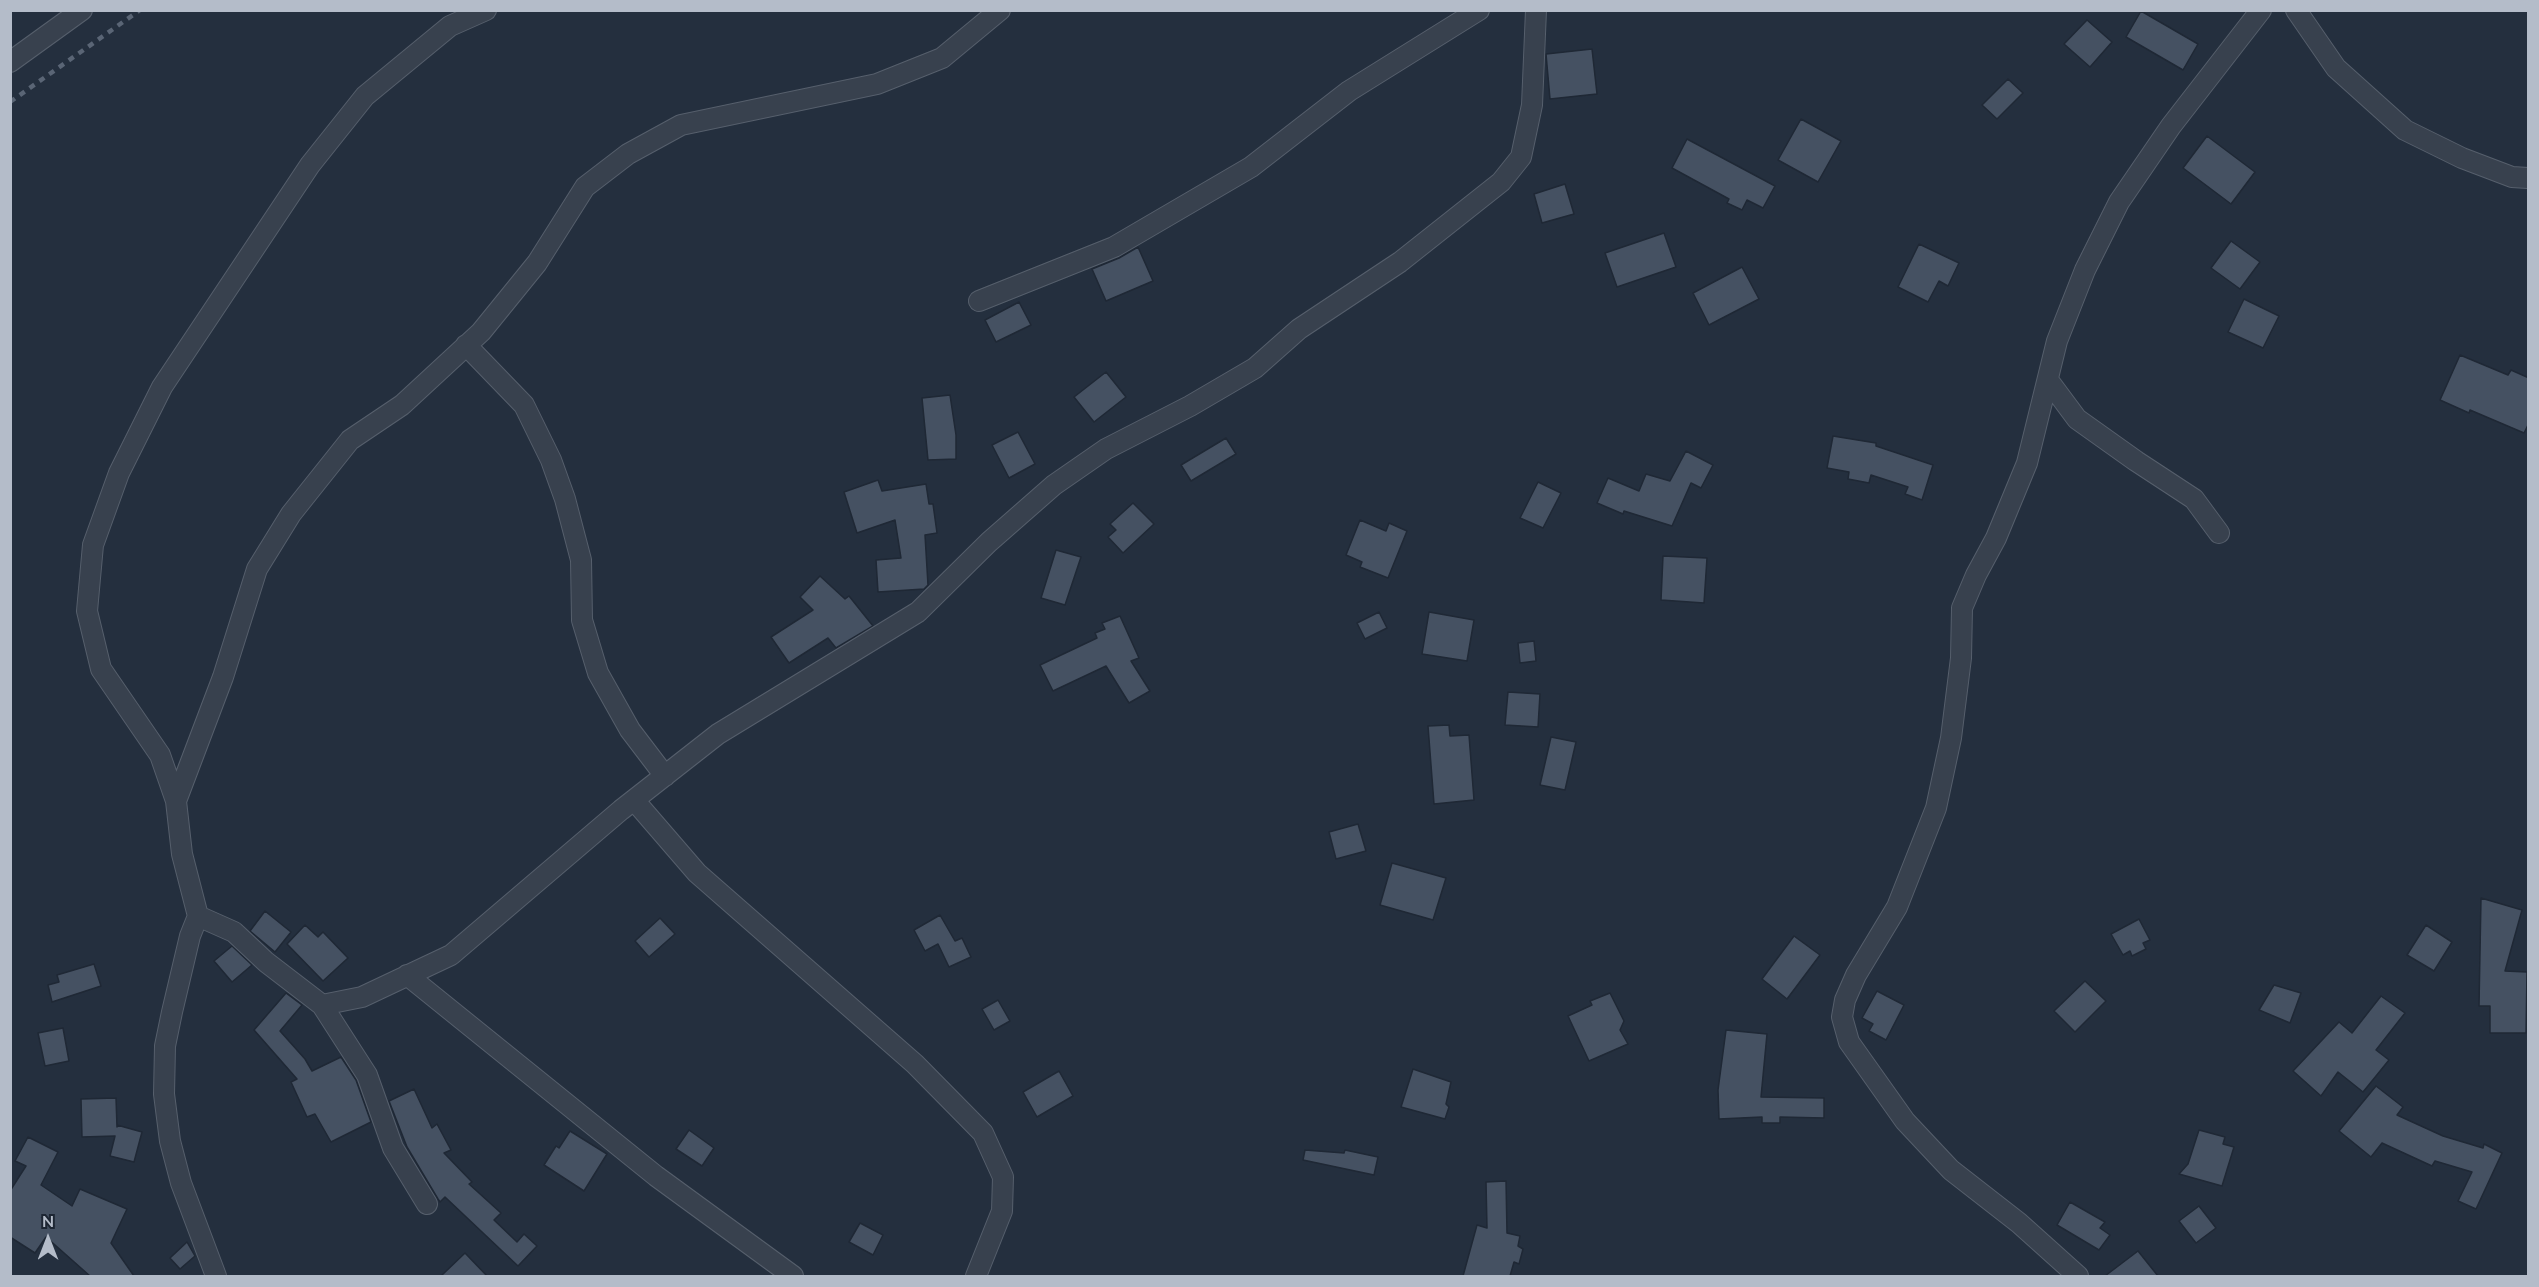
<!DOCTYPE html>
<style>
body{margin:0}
#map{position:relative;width:2539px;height:1287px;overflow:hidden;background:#242f3e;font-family:Mulish,sans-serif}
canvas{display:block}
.frame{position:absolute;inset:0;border:12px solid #b4bcc9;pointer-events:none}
.north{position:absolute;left:18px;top:1209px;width:60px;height:60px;-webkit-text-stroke:4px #1d2633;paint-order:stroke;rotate:0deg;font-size:16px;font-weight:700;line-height:24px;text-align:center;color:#b4bcc9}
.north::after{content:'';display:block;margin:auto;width:21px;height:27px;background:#b4bcc9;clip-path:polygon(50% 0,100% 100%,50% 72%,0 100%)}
</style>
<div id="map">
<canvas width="2539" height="1287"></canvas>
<div class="frame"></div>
<div class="north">N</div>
</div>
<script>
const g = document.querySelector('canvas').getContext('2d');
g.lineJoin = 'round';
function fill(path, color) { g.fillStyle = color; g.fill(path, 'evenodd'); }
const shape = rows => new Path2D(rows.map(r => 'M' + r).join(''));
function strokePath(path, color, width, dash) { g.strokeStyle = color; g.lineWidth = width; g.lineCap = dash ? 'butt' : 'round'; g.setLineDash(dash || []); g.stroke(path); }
const building = shape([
 [2141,11,2198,44,2183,70,2126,37,2141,11],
 [2087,20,2112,42,2090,67,2064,44,2087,20],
 [1592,49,1597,94,1550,99,1546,54,1592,49],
 [2008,79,2023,93,1997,119,1982,105,2008,79],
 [1801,119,1841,141,1818,182,1778,160,1801,119],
 [2207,136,2255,172,2231,204,2183,168,2207,136],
 [1687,139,1775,186,1763,208,1747,200,1742,210,1727,203,1729,199,1672,168,1687,139],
 [1565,184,1574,214,1542,223,1534,194,1565,184],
 [1664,233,1676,267,1617,287,1605,253,1664,233],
 [2231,241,2260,262,2240,289,2211,268,2231,241],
 [1919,244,1959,263,1948,286,1939,281,1928,302,1898,287,1919,244],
 [1138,247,1153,281,1106,301,1092,269,1119,258,1138,247],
 [1742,267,1759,299,1709,325,1693,293,1742,267],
 [2244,299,2279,316,2263,348,2228,332,2244,299],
 [1019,302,1031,325,996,342,985,320,1019,302],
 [2460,355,2508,375,2511,370,2529,378,2529,423,2524,433,2470,410,2469,413,2440,400,2460,355],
 [1106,372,1126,397,1094,422,1074,397,1106,372],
 [950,395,956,435,956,459,928,460,922,398,950,395],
 [1018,432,1035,464,1009,478,992,445,1018,432],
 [1833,436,1876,443,1876,446,1933,465,1922,500,1905,494,1908,487,1871,475,1869,483,1848,479,1849,472,1827,468,1833,436],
 [1226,438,1236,454,1191,481,1181,465,1226,438],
 [1686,451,1713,465,1701,488,1691,483,1672,526,1624,511,1623,514,1597,503,1608,478,1639,491,1646,474,1670,481,1686,451],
 [878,480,882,491,926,484,929,504,933,504,937,533,925,535,928,585,924,589,878,592,876,560,901,558,895,520,857,533,844,492,878,480],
 [1538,482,1561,493,1543,528,1520,518,1538,482],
 [1133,503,1154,524,1123,553,1108,537,1116,530,1110,524,1133,503],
 [1360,520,1386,531,1389,523,1407,531,1388,578,1360,567,1362,562,1346,555,1360,520],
 [1056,550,1081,557,1065,605,1041,598,1056,550],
 [1663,556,1707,558,1704,603,1661,600,1663,556],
 [820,576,845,599,849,596,873,626,836,648,828,638,789,663,771,637,813,610,800,597,820,576],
 [1379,612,1387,628,1365,639,1357,623,1379,612],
 [1429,612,1474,620,1467,661,1422,654,1429,612],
 [1120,616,1139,658,1131,661,1150,691,1129,703,1106,666,1053,691,1040,665,1097,638,1095,633,1105,629,1102,623,1120,616],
 [1534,641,1536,661,1520,663,1518,643,1534,641],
 [1508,692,1540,694,1538,727,1505,725,1508,692],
 [1449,725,1450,736,1469,735,1474,800,1434,804,1428,726,1449,725],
 [1551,737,1576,742,1565,790,1540,785,1551,737],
 [1358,824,1366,851,1336,859,1329,832,1358,824],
 [1392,863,1446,878,1433,920,1380,905,1392,863],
 [2481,898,2522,910,2505,971,2527,972,2526,1033,2490,1033,2490,1006,2479,1006,2481,898],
 [265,911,291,932,275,952,250,931,265,911],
 [940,915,955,941,962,938,971,957,949,967,938,944,925,951,914,930,940,915],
 [660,918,675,934,649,957,635,941,660,918],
 [2139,919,2150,940,2143,943,2146,949,2132,956,2130,951,2123,955,2111,934,2139,919],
 [305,925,318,937,323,932,348,958,323,981,287,944,305,925],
 [2426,925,2452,942,2434,971,2407,955,2426,925],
 [1794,936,1820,955,1787,999,1762,979,1794,936],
 [232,946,252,965,232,982,214,961,232,946],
 [94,964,101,986,52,1002,48,985,59,982,57,975,94,964],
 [2085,981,2106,1001,2075,1032,2054,1011,2085,981],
 [2274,985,2301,993,2290,1023,2259,1010,2274,985],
 [1877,991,1904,1005,1886,1040,1869,1031,1873,1024,1862,1018,1877,991],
 [286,993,302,1005,280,1031,305,1059,312,1071,341,1057,356,1080,371,1122,331,1142,315,1114,307,1117,291,1082,297,1079,254,1030,286,993],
 [1610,993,1624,1021,1620,1030,1628,1044,1589,1061,1568,1016,1592,1005,1590,1001,1610,993],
 [2381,996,2405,1013,2376,1050,2389,1060,2363,1092,2338,1072,2321,1096,2293,1071,2339,1022,2352,1033,2381,996],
 [998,1000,1010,1021,994,1030,982,1009,998,1000],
 [63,1028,69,1061,45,1066,38,1033,63,1028],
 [1726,1030,1767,1034,1761,1097,1824,1098,1824,1118,1780,1117,1780,1123,1762,1123,1762,1117,1719,1119,1718,1090,1726,1030],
 [1413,1069,1451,1082,1446,1104,1449,1107,1445,1119,1401,1107,1413,1069],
 [1059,1071,1073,1096,1037,1117,1023,1092,1059,1071],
 [2376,1086,2403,1107,2397,1115,2443,1136,2483,1148,2484,1144,2502,1153,2476,1209,2458,1201,2472,1172,2435,1161,2432,1166,2382,1143,2371,1157,2339,1131,2376,1086],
 [414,1089,432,1128,437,1124,451,1150,444,1153,472,1182,469,1184,501,1213,494,1220,517,1242,524,1234,537,1246,518,1266,445,1197,440,1202,438,1199,407,1147,389,1101,414,1089],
 [116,1098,117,1127,117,1125,142,1132,134,1162,110,1156,115,1136,82,1137,81,1099,116,1098],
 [689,1130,714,1148,702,1166,676,1149,689,1130],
 [2199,1130,2225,1137,2223,1144,2234,1147,2222,1186,2179,1174,2188,1164,2199,1130],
 [570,1131,607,1154,584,1191,544,1165,556,1146,559,1148,570,1131],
 [28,1137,58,1152,41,1185,72,1206,80,1189,127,1209,111,1243,134,1276,90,1276,46,1237,35,1253,10,1237,10,1191,26,1166,15,1161,28,1137],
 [1305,1150,1344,1153,1345,1150,1378,1157,1374,1175,1303,1160,1305,1150],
 [1506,1181,1507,1233,1520,1236,1518,1246,1523,1249,1519,1264,1514,1262,1510,1276,1463,1276,1477,1225,1487,1228,1486,1182,1506,1181],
 [2070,1202,2105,1222,2100,1228,2110,1235,2099,1250,2057,1225,2070,1202],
 [2199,1206,2216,1228,2196,1243,2179,1221,2199,1206],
 [860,1223,883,1235,873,1255,849,1242,860,1223],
 [187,1242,195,1256,180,1269,170,1258,187,1242],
 [2138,1251,2158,1276,2105,1276,2138,1251],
 [465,1253,487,1276,441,1276,465,1253]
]);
fill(building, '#455162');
strokePath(building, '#1f2835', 1.5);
const street = shape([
 [2296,10,2336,68,2405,130,2462,158,2512,177,2528,178],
 [10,62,82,10],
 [979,301,1114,247,1251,167,1349,91,1479,10],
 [466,345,524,405,551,460,565,499,581,560,582,620,598,673,630,730,665,776],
 [2048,380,2077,419,2136,461,2194,499,2219,533],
 [634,800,697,873,915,1064,983,1133,1003,1177,1002,1211,976,1276],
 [176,801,223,677,257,569,291,514,350,440,402,405,481,332,537,263,585,187,628,154,681,125,877,84,942,58,1000,10],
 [198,916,234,932,266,962,322,1005,362,997,451,955,621,810,718,734,918,612,989,542,1054,485,1106,449,1190,406,1255,368,1299,329,1400,262,1501,182,1521,157,1532,105,1536,10],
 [407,975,656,1176,793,1276],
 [322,1005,367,1075,393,1148,427,1204],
 [216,1276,181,1183,170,1141,164,1094,165,1046,172,1012,190,936,198,916,182,854,176,801,160,755,101,669,87,611,93,545,119,473,162,387,310,165,365,96,450,26,486,10],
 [2078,1276,2019,1223,1951,1170,1905,1121,1849,1042,1842,1017,1845,1000,1856,975,1897,907,1936,808,1951,738,1961,658,1962,608,1976,575,1996,538,2027,463,2057,341,2085,270,2119,202,2171,126,2261,10]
]);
strokePath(street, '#565f6c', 22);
strokePath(street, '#38414e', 20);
strokePath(shape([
 [10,102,140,10]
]), '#5a6575', 4.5, [6, 6]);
</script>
